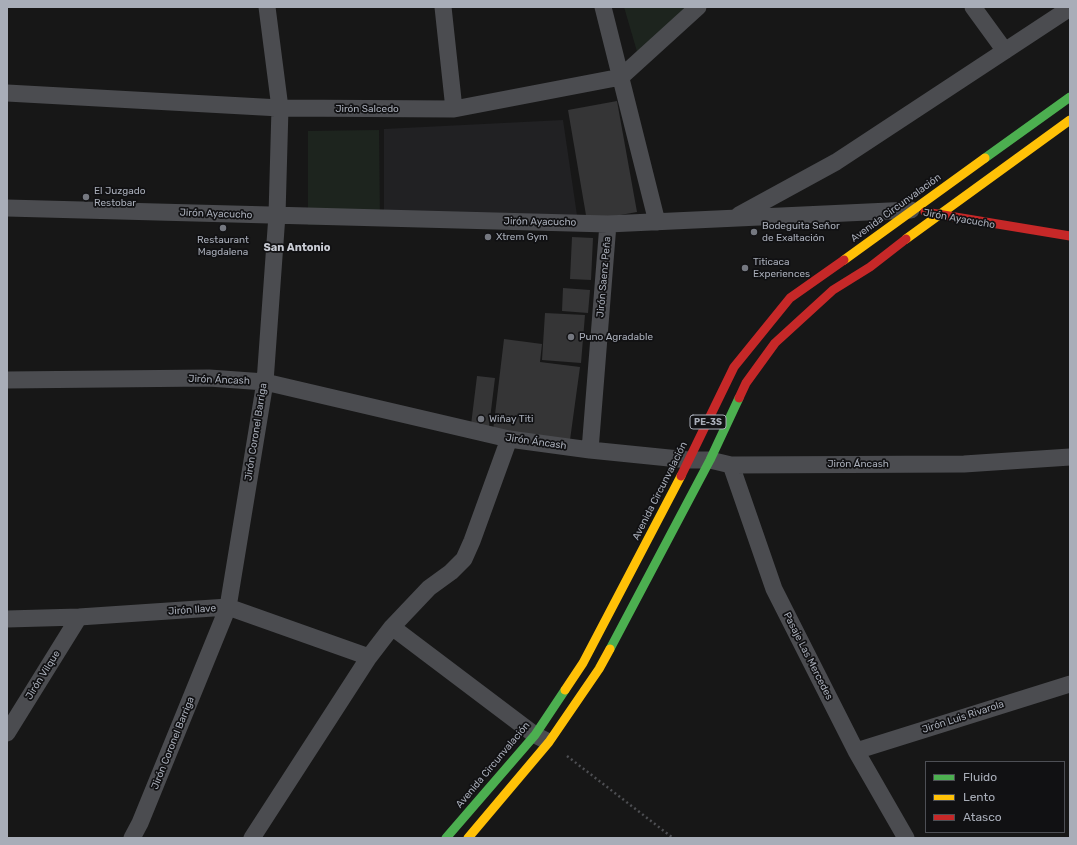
<!DOCTYPE html>
<meta charset="utf-8">
<style>
body{margin:0}
#map{position:relative;width:1077px;height:845px;overflow:hidden;background:#171717;font-family:Rubik,sans-serif}
canvas{display:block}
.frame{position:absolute;inset:0;border:8px solid #a8adb8;pointer-events:none}
.legend{position:absolute;left:925px;top:761px;width:140px;height:72px;box-sizing:border-box;background:#111113;border:1px solid #4d4f55;margin:0;padding:5px 7px;list-style:none;font-size:12px;color:#a8adb8}
.legend li{display:flex;align-items:center;gap:8px;height:20px}
.legend b{width:20px;border:1px solid #4d4f55}
</style>
<div id="map">
<canvas width="1077" height="845"></canvas>
<div class="frame"></div>
<ul class="legend">
<li><b style="height:5px;background:#4caf50"></b>Fluido</li>
<li><b style="height:5px;background:#ffc107"></b>Lento</li>
<li><b style="height:5px;background:#c62828"></b>Atasco</li>
</ul>
</div>
<script>
const g = document.querySelector('canvas').getContext('2d');
g.lineJoin = 'round';
function fill(path, color) { g.fillStyle = color; g.fill(path, 'evenodd'); }
const shape = rows => new Path2D(rows.map(r => 'M' + r).join(''));
function strokePath(path, color, width, dash) { g.strokeStyle = color; g.lineWidth = width; g.lineCap = dash ? 'butt' : 'round'; g.setLineDash(dash || []); g.stroke(path); }
function label(font, color, halo, rows, align = 'center') {
  g.font = font + ' Rubik,sans-serif'; g.lineWidth = 3.5; g.setLineDash([]); g.textBaseline = 'middle'; g.strokeStyle = halo; g.fillStyle = color; for (const [text, x, y, turn = 0] of rows) {
    g.save(); g.translate(x, y); g.rotate((+turn || 0) * Math.PI / 180); g.textAlign = isNaN(turn) ? turn : align; if (halo) g.strokeText(text, 0, 0); g.fillText(text, 0, 0); g.restore();
  }
}
fill(shape([
 [563,120,578,222,384,224,384,129]
]), '#212123');
fill(shape([
 [624,7,693,7,638,55],
 [379,130,380,224,308,225,308,131]
]), '#1d241e');
fill(shape([
 [617,101,637,212,587,221,568,110],
 [572,237,593,238,591,280,570,279],
 [563,288,590,290,588,313,562,311],
 [545,313,585,315,581,363,542,360],
 [504,339,542,344,540,362,580,367,570,440,493,431],
 [477,376,495,378,489,427,471,425]
]), '#353536');
strokePath(shape([
 [567,756,673,838]
]), '#4d4e52', 2.5, [2, 3]);
strokePath(shape([
 [443,7,454,109],
 [603,7,657,222],
 [973,7,1005,51],
 [7,93,280,108,454,109,621,77,698,7],
 [7,208,608,224,911,210],
 [739,215,836,162,1070,8],
 [7,380,209,378,265,382,509,439,590,450,689,460,710,460,731,465,964,464,1070,457],
 [590,450,608,224],
 [731,465,774,589,856,751,906,838],
 [7,619,79,617,228,607,369,657],
 [392,627,535,735,545,740],
 [7,733,79,617],
 [856,751,1070,684],
 [132,838,140,823,228,607,265,382,277,215,280,108,267,7],
 [252,838,369,657,392,627,429,588,451,572,464,559,472,541,509,439]
]), '#4b4c50', 17);
strokePath(shape([
 [985,158,1070,97],
 [610,649,710,460,739,398],
 [446,838,535,735,565,690]
]), '#4caf50', 9);
strokePath(shape([
 [906,239,1070,120],
 [844,260,985,158],
 [565,690,583,663,681,476],
 [468,838,549,742,599,669,610,649]
]), '#ffc107', 9);
strokePath(shape([
 [925,212,1070,236],
 [739,398,746,383,775,343,833,290,870,267,906,239],
 [681,476,734,367,790,298,844,260]
]), '#c62828', 9);
for (const [x, y, r, color] of [
 [86,197,4,"#757880"],
 [223,228,4,"#757880"],
 [754,232,4,"#757880"],
 [488,237,4,"#757880"],
 [745,268,4,"#757880"],
 [571,337,4,"#757880"],
 [481,419,4,"#757880"]
]) { const dot = new Path2D(); dot.arc(x, y, r, 0, 2 * Math.PI); g.fillStyle = color; g.fill(dot); strokePath(dot, '#111113', 1.5); }
for (const [x, y, w] of [
 [708,422,36]
]) { const box = new Path2D(); box.roundRect(x - w / 2, y - 7, w, 14, 3); g.fillStyle = '#111113'; g.fill(box); strokePath(box, '#a8adb8', 1); }
label('bold 9px', '#a8adb8', null, [
 ["PE-3S",708,422]
]);
label('10px', '#a8adb8', '#111113', [
 ["Jirón Salcedo",367,109],
 ["Avenida Circunvalación",896,208,-36],
 ["Jirón Ayacucho",216,214,2],
 ["Jirón Ayacucho",959,219,10],
 ["Jirón Ayacucho",540,222,1],
 ["Jirón Saenz Peña",604,277,-85],
 ["Jirón Áncash",219,380,2],
 ["Jirón Coronel Barriga",256,432,-81],
 ["Jirón Áncash",536,442,8],
 ["Jirón Áncash",858,464],
 ["Avenida Circunvalación",660,491,-63],
 ["Jirón Ilave",192,610,-4],
 ["Pasaje Las Mercedes",808,656,63],
 ["Jirón Vilque",43,675,-58],
 ["Jirón Luis Rivarola",963,717,-18],
 ["Jirón Coronel Barriga",173,743,-68],
 ["Avenida Circunvalación",493,765,-50]
]);
label('10px', '#a8adb8', '#111113', [
 ["El Juzgado",94,191],
 ["Restobar",94,203],
 ["Bodeguita Señor",762,226],
 ["de Exaltación",762,238],
 ["Xtrem Gym",496,237],
 ["Restaurant",223,240,"center"],
 ["Magdalena",223,252,"center"],
 ["Titicaca",753,262],
 ["Experiences",753,274],
 ["Puno Agradable",579,337],
 ["Wiñay Titi",489,419]
], 'left');
label('bold 11px', '#c9ccd4', '#111113', [
 ["San Antonio",297,248]
]);
</script>
